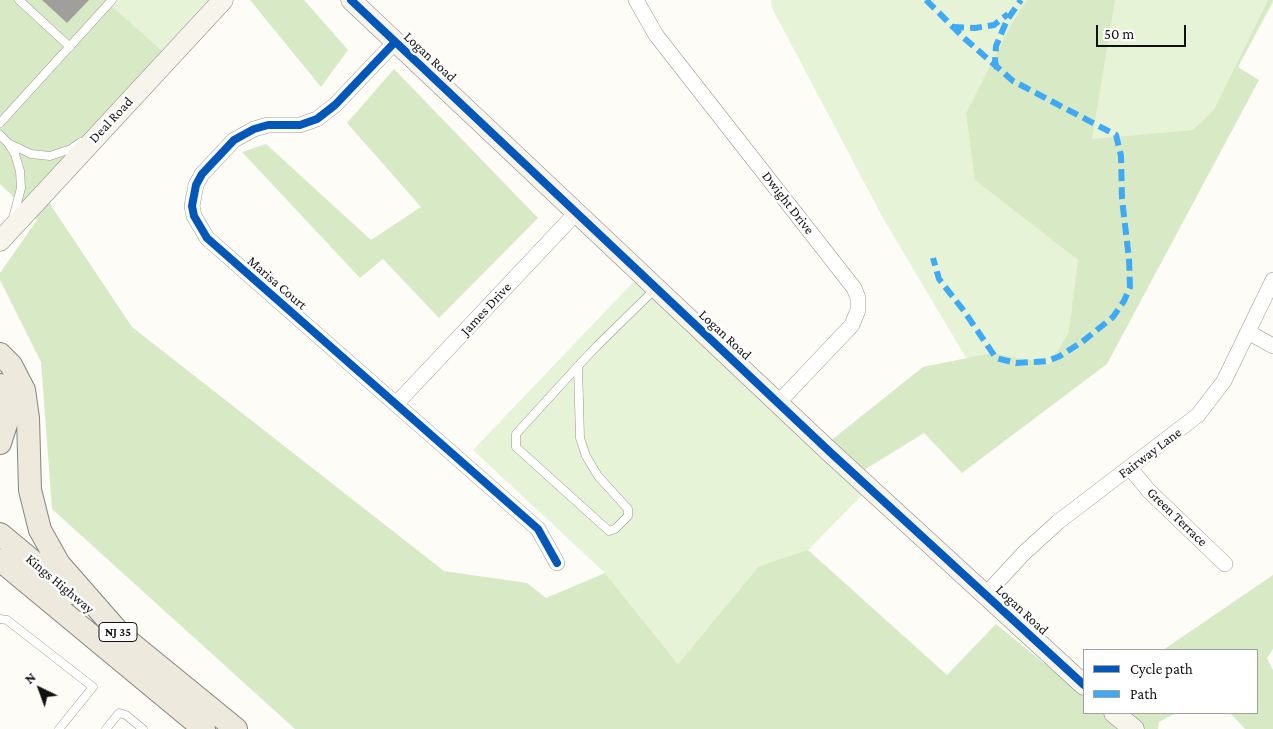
<!DOCTYPE html>
<style>
body{margin:0}
#map{position:relative;width:1273px;height:729px;overflow:hidden;background:#fdfcf7;font-family:"Crimson Pro",serif}
canvas{display:block}
.legend{position:absolute;left:1083px;top:649px;width:175px;height:65px;box-sizing:border-box;background:#fff;border:1px solid #a0a0a0;margin:0;padding:6px 9px;list-style:none;font-size:15px;color:#111}
.legend li{display:flex;align-items:center;gap:10px;height:25px}
.legend b{width:25px;border:1px solid #a0a0a0}
.north{position:absolute;left:15px;top:664px;width:50px;height:50px;-webkit-text-stroke:4px #fff;paint-order:stroke;rotate:318deg;font-size:14px;font-weight:700;line-height:20px;text-align:center;color:#111}
.north::after{content:'';display:block;margin:auto;width:18px;height:22px;background:#111;clip-path:polygon(50% 0,100% 100%,50% 72%,0 100%)}
.scale{position:absolute;left:1096px;top:25px;width:90px;height:22px;box-sizing:border-box;border:2px solid #111;border-top:0;padding-left:6px;font-size:15px;line-height:18px;white-space:nowrap;color:#111;-webkit-text-stroke:4px #fff;paint-order:stroke}
</style>
<div id="map">
<canvas width="1273" height="729"></canvas>
<ul class="legend">
<li><b style="height:6px;background:#0057b8"></b>Cycle path</li>
<li><b style="height:6px;background:#3fa9f5"></b>Path</li>
</ul>
<div class="north">N</div>
<div class="scale">50 m</div>
</div>
<script>
const g = document.querySelector('canvas').getContext('2d');
g.lineJoin = 'round';
function fill(path, color) { g.fillStyle = color; g.fill(path, 'evenodd'); }
const shape = rows => new Path2D(rows.map(r => 'M' + r).join(''));
function strokePath(path, color, width, dash) { g.strokeStyle = color; g.lineWidth = width; g.lineCap = dash ? 'butt' : 'round'; g.setLineDash(dash || []); g.stroke(path); }
function label(font, color, halo, rows, align = 'center') {
  g.font = font + ' "Crimson Pro",serif'; g.lineWidth = 5; g.setLineDash([]); g.textBaseline = 'middle'; g.strokeStyle = halo; g.fillStyle = color; for (const [text, x, y, turn = 0] of rows) {
    g.save(); g.translate(x, y); g.rotate((+turn || 0) * Math.PI / 180); g.textAlign = isNaN(turn) ? turn : align; if (halo) g.strokeText(text, 0, 0); g.fillText(text, 0, 0); g.restore();
  }
}
fill(shape([
 [105,0,232,0,176,63],
 [771,0,1273,0,1273,3,1059,394,981,383,883,218,772,8],
 [642,273,869,488,808,550,759,566,678,664,605,573,473,450]
]), '#e7f3d7');
fill(shape([
 [0,0,105,0,176,63,46,198,132,327,444,571,527,583,546,598,605,573,678,664,759,566,808,550,947,675,996,624,1084,696,1084,713,1176,713,1159,722,1158,729,295,729,52,509,41,362,0,280,0,273,37,220,0,184],
 [250,0,304,0,348,50,321,87],
 [1027,0,1115,0,1092,139,1193,130,1214,110,1268,0,1273,0,1238,67,1259,80,1107,364,962,473,924,433,856,475,824,446,923,367,992,353,1050,364,1069,332,1078,260,975,180,966,113,1010,27],
 [394,69,538,218,439,318,383,259,360,278,242,152,266,144,371,240,421,207,347,123],
 [1273,575,1273,649,1267,658,1273,670,1273,729,1245,729,1230,713,1257,713,1257,650,1163,650]
]), '#d8eac5');
fill(shape([
 [42,0,89,0,67,23]
]), '#a19f9c');
const lane = shape([
 [19,0,70,47],
 [0,123,112,0],
 [0,135,8,143,15,154,20,171,21,188,13,218],
 [8,143,31,154,50,156,71,149,81,142],
 [578,366,580,438,586,456,598,476,628,509,628,516,615,529,609,531,516,447,516,434,578,366,597,346,656,288],
 [0,619,7,620,93,687,59,729],
 [106,729,119,713,126,715,143,729]
]);
const street = shape([
 [636,0,656,35,854,288,858,298,858,310,852,325,778,403],
 [395,42,335,105,317,119,300,125,268,125,254,129,234,140,202,174,196,185,192,206,194,216,207,238,538,529,557,563],
 [1248,332,1273,346],
 [396,404,576,213],
 [1130,468,1149,491,1225,564],
 [986,594,1024,553,1058,522,1198,415,1224,381,1273,280]
]);
const secondary = shape([
 [351,0,830,452,1084,685],
 [0,241,223,0],
 [1114,713,1134,729]
]);
const primary = shape([
 [0,354,11,365,24,390,28,418,30,490,40,530,59,564,122,636],
 [0,385,7,403,8,418,0,443],
 [0,534,71,593],
 [0,560,204,729],
 [111,627,236,729]
]);
strokePath(lane, '#979795', 9);
strokePath(street, '#979795', 16);
strokePath(secondary, '#8e8d8b', 21);
strokePath(primary, '#858482', 24);
strokePath(lane, '#fffffe', 8);
strokePath(street, '#fffffe', 15);
strokePath(secondary, '#f6f4eb', 20);
strokePath(primary, '#ede9dc', 22);
strokePath(shape([
 [926,0,964,38,1013,81,1116,135,1121,156,1122,199,1129,259,1130,287,1124,301,1113,317,1082,342,1060,356,1048,361,1016,363,996,358,964,311,939,279,933,258],
 [952,27,975,28,994,25,1008,14],
 [997,69,995,61,996,46,1007,20,1021,0]
]), '#3fa9f5', 6, [12, 6]);
strokePath(shape([
 [351,0,830,452,1084,685],
 [395,42,335,105,317,119,300,125,268,125,254,129,234,140,202,174,196,185,192,206,194,216,207,238,538,529,557,563]
]), '#0057b8', 8);
for (const [x, y, w] of [
 [118,632,38]
]) { const box = new Path2D(); box.roundRect(x - w / 2, y - 9.5, w, 19, 4); g.fillStyle = '#fff'; g.fill(box); strokePath(box, '#111', 1); }
label('bold 12px', '#111', null, [
 ["NJ 35",118,632]
]);
label('14px', '#111', '#fff', [
 ["Logan Road",430,57,43],
 ["Deal Road",111,120,-47],
 ["Dwight Drive",788,203,52],
 ["Marisa Court",277,283,41],
 ["James Drive",486,309,-47],
 ["Logan Road",725,335,43],
 ["Fairway Lane",1150,453,-37],
 ["Green Terrace",1177,517,44],
 ["Kings Highway",60,584,40],
 ["Logan Road",1022,610,43]
]);
</script>
